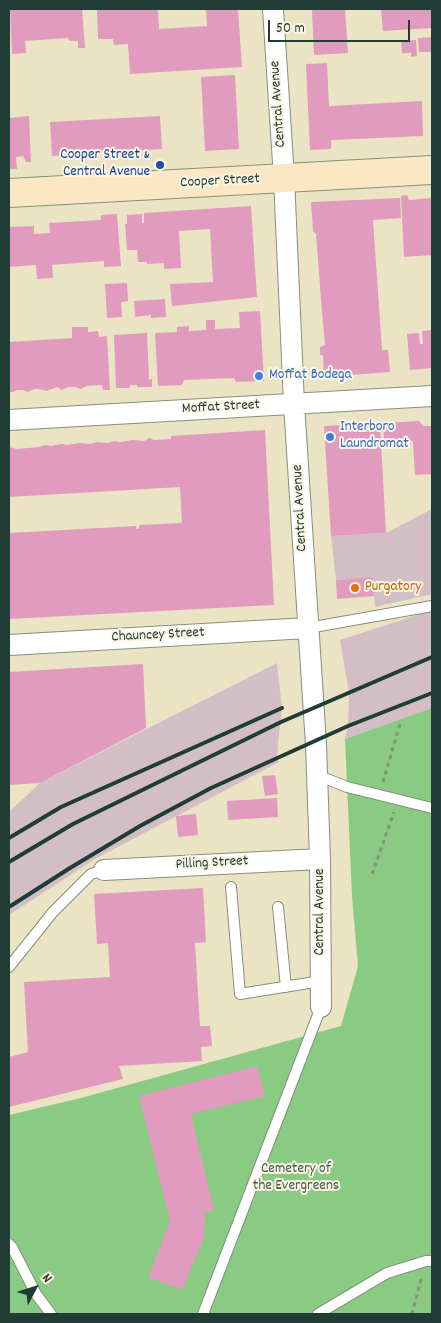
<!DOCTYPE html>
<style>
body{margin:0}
#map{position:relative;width:441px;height:1323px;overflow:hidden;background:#ebe4c4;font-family:Dekko,sans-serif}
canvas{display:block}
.frame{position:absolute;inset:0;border:10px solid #1f3d34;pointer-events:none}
.north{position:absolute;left:10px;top:1263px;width:50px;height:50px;-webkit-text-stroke:4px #fcf5e5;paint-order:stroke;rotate:50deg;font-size:14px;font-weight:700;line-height:20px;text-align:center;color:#1f3d34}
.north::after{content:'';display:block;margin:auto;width:18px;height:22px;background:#1f3d34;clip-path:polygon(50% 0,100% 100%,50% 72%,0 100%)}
.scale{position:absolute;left:268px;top:20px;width:142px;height:22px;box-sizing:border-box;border:2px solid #1f3d34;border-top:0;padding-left:6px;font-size:15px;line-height:18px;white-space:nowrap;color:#1f3d34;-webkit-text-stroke:4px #fcf5e5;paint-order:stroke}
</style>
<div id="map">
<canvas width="441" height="1323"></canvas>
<div class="frame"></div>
<div class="north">N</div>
<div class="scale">50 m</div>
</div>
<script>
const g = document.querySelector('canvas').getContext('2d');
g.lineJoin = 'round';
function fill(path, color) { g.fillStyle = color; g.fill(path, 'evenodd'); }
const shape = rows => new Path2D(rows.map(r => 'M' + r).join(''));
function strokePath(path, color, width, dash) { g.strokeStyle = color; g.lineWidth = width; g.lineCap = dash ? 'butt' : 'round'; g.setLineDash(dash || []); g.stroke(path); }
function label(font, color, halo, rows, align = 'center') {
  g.font = font + ' Dekko,sans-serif'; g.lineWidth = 4; g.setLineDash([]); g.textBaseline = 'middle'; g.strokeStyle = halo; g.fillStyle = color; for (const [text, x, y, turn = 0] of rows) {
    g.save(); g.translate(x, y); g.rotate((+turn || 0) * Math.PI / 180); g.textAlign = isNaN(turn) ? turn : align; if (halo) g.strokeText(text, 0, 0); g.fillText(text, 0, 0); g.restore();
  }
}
fill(shape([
 [432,509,432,594,375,607,373,578,336,580,331,536,386,533],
 [432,610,432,708,345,739,348,726,349,692,340,640],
 [277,663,282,708,278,744,277,757,279,762,95,859,9,915,9,812,40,783]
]), '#d2bec4');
fill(shape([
 [432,708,432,1314,9,1314,9,1115,81,1098,341,1026,358,966,352,896,345,739]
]), '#89cb83');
fill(shape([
 [10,9,82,9,85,48,78,48,78,41,69,41,68,38,25,41,26,53,12,54],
 [97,9,158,9,159,29,207,26,206,9,238,9,242,67,130,74,128,44,114,45,113,39,98,39],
 [312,9,345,9,348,53,314,55],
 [381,9,432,9,432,28,383,31],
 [432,37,432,52,419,52,418,38],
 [416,40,417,56,411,57,411,53,402,53,401,41],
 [327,63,329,106,422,101,423,136,331,140,331,149,310,150,306,64],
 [235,75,239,149,205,151,201,77],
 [29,116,31,162,26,162,23,156,16,157,17,169,9,169,9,118],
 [160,116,162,149,52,156,50,122],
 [407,195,409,200,432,198,432,255,404,257,401,196],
 [400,198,401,218,373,220,382,350,388,350,390,372,324,377,323,355,320,355,320,347,325,345,322,312,316,234,313,231,311,202],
 [251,206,257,297,172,306,170,284,213,282,210,229,179,231,181,268,164,269,164,263,147,264,147,262,138,262,137,250,127,250,125,224,127,224,127,215,142,214,142,223,144,223,144,213],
 [117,214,121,266,104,267,104,261,52,265,53,278,37,279,36,265,9,267,9,227,34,226,34,234,50,233,49,223,101,220,101,215],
 [127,283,128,301,121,302,122,317,107,318,105,284],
 [165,299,166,317,151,318,151,315,135,317,134,301],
 [260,311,264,381,236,382,234,378,184,380,182,385,158,386,155,333,177,332,177,327,189,326,189,331,206,330,206,320,215,320,215,329,240,328,239,312],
 [72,327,88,327,88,332,98,331,99,337,107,336,110,390,103,390,102,385,86,386,81,389,75,387,68,387,62,390,57,387,47,391,39,389,34,389,28,392,23,390,17,390,13,392,9,392,9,342,72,338],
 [432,330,432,368,410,370,407,334,419,333,420,344,423,344,422,331],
 [147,333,149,379,152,379,152,387,137,387,137,385,130,385,130,388,116,388,114,335],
 [419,421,423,426,432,426,432,474,415,475,413,441,387,442,384,440,383,423],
 [380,423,386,533,331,536,324,426],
 [265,430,274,605,9,619,9,533,136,526,136,529,139,529,139,525,182,523,180,487,9,497,9,447,17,449,39,447,46,445,51,446,62,444,67,445,79,443,90,444,97,442,108,443,114,441,120,442,133,440,144,441,150,438,154,440,171,439,171,436],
 [373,577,374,596,337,599,336,580],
 [143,664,146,728,40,783,9,785,9,672],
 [275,775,278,794,265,796,262,776],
 [277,798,278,817,228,820,227,801],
 [196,814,198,835,178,837,176,816],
 [203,888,206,942,195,943,200,1026,210,1026,212,1046,201,1047,202,1061,119,1066,123,1079,9,1107,9,1057,28,1052,24,982,110,977,108,943,97,944,94,894],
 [257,1066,265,1096,191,1114,214,1210,205,1212,205,1224,203,1234,205,1235,182,1290,148,1277,170,1221,139,1096]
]), '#e19bbe');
const lane = shape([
 [308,628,432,606],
 [317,775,347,787,432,808],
 [231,887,240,994,321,981],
 [278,907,286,987],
 [9,967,53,912,91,874,104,870],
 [9,1244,12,1247,36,1294,51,1314],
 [203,1314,321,1007],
 [318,1314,387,1273,426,1261,432,1261]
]);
const street = shape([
 [273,9,284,178,294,404,316,745,320,859,321,1007],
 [9,420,432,396],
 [9,645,308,628],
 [104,870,320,859]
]);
const secondary = shape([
 [9,193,432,170]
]);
strokePath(lane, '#85907c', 12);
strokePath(street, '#85907c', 22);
strokePath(secondary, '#85907c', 30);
strokePath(shape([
 [383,782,400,724],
 [372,874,394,812],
 [412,1314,422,1276]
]), '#85907c', 3, [4, 4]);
strokePath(lane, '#fff', 10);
strokePath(street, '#fff', 20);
strokePath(secondary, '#fbe7c3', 28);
strokePath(shape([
 [9,838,61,807,282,708],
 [9,862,73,824,281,722,432,657],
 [9,907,70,868,140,826,211,788,348,726,432,693]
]), '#1f3d34', 4);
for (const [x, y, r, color] of [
 [160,165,5,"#1a4fb4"],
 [259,376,5,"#3f7fe0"],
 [330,437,5,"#3f7fe0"],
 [355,588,5,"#e8710a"]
]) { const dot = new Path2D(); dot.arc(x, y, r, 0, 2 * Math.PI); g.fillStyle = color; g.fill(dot); strokePath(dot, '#fcf5e5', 2); }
label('15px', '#1f3d34', '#fcf5e5', [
 ["Central Avenue",279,104,-94],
 ["Cooper Street",220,182,-3],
 ["Moffat Street",221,408,-3],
 ["Central Avenue",301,508,-93],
 ["Chauncey Street",158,636,-3],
 ["Pilling Street",212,864,-3],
 ["Central Avenue",321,912,-90]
]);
label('15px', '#164399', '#fcf5e5', [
 ["Cooper Street &",150,156],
 ["Central Avenue",150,173]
], 'right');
label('15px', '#366cbe', '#fcf5e5', [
 ["Moffat Bodega",269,376],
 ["Interboro",340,428],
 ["Laundromat",340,445]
], 'left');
label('15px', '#c56008', '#fcf5e5', [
 ["Purgatory",365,588]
], 'left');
label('15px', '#3a6048', '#fcf5e5', [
 ["Cemetery of",296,1170],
 ["the Evergreens",296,1187]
]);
</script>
